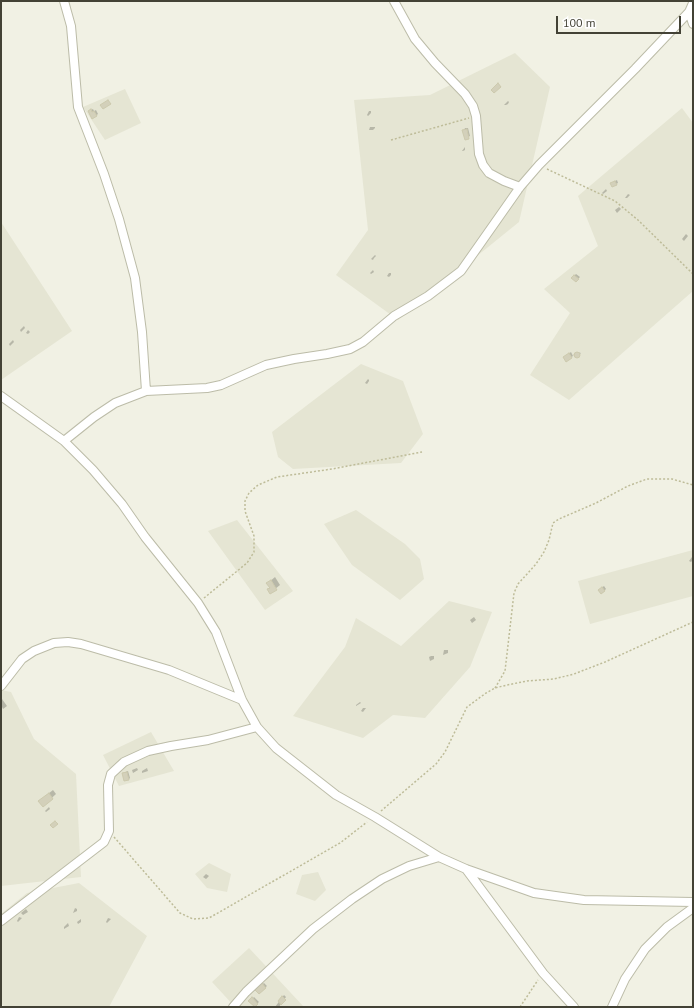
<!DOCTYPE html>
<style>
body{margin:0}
#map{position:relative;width:694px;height:1008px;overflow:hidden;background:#f1f1e4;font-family:"PT Sans",sans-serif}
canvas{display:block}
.frame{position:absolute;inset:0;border:2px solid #434235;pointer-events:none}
.scale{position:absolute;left:556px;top:16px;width:125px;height:18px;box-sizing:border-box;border:2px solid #434235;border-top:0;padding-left:5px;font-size:12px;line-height:14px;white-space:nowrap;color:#434235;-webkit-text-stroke:3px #fff;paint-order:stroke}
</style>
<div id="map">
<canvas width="694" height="1008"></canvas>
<div class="frame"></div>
<div class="scale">100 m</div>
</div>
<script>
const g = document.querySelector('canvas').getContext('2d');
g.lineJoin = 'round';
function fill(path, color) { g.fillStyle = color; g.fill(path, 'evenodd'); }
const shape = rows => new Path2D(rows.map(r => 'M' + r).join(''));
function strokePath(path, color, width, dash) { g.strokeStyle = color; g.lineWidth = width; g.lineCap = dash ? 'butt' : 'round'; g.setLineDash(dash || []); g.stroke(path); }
fill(shape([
 [515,53,550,87,519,222,398,320,336,275,368,230,354,100,430,95],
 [125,89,141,123,105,140,83,107],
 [682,108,693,123,693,291,569,400,530,375,570,313,544,289,598,246,578,196],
 [1,222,72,331,1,380],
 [361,364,403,381,423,434,401,463,293,469,278,457,272,432],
 [356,510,405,544,420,559,424,579,400,600,352,565,324,524],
 [237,520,293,591,265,610,208,531],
 [693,550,693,596,590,624,578,581],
 [449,601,492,612,470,667,425,718,393,715,363,738,293,716,345,647,356,618,401,646],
 [1,690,11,692,34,739,76,774,81,877,1,886],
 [151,732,174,771,119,786,103,755],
 [209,863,231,874,227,892,207,888,195,874],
 [318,872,326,890,315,901,296,894,302,875],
 [79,883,147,936,109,1007,6,1007,1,1004,1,914,27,893],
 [249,948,304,1007,235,1007,212,982]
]), '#e5e5d3');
fill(shape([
 [508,101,509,102,508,104,506,105,504,105],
 [93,109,94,111,96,110,98,114,93,118,89,111],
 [369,111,371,111,371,113,368,116,367,115],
 [370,127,375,127,375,128,373,130,369,130],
 [465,128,468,128,470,136,466,138,464,130],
 [465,147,465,150,463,151,462,151],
 [617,180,618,183,616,184,612,183],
 [606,189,607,191,603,194,602,193],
 [628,194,630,195,627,198,625,198],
 [619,207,621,209,617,213,615,210],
 [686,234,688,236,684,241,682,239],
 [375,255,376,256,374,258,373,260,371,259],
 [373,270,374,272,371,274,370,273],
 [389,273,391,273,391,275,389,277,387,276],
 [576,274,580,277,576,281,572,278],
 [24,326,25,328,21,332,20,330],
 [28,330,30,332,28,334,26,333],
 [13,340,14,342,10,346,9,344],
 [571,352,573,356,567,360,566,356],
 [577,352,581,353,577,357,575,356],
 [368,379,369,380,369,381,367,384,365,383],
 [692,557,693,557,693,560,691,562,689,561],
 [275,577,280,585,270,593,268,590,270,587,268,583],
 [604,586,606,589,602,593,599,590],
 [474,617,476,620,472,623,470,620],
 [444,650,448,650,448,653,443,655],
 [431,656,434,656,434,659,430,661,429,657],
 [2,699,7,706,3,709,1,705],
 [360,702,361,703,356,706,356,705],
 [363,708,366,708,363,712,361,711],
 [137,768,138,770,133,773,132,770],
 [147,768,148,771,142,773,142,771],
 [128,771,130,778,129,779,123,773],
 [53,790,56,794,43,806,43,798],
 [49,807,50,809,46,812,45,811],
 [206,874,209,876,206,879,203,877],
 [75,908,77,909,77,911,73,913],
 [26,909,28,912,23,915,21,913],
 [19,917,22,918,18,922,17,921],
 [108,918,111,919,107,923,106,922],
 [81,919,81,922,78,924,77,922],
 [68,923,69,926,64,929,64,927],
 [264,983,267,986,259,993,256,990],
 [284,995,286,997,281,1004,279,1007,275,1007],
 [254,997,259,1002,254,1006,250,1001]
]), '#0003');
const building = shape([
 [498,83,501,87,494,93,491,90,498,83],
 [108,100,111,104,103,109,100,105,108,100],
 [91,109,92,112,94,111,97,116,92,119,88,111,91,109],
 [467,129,469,139,465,140,462,130,467,129],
 [615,181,617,185,612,187,610,183,615,181],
 [574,275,579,279,576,282,571,278,574,275],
 '574 355a3 3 0 1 1 6 0a3 3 0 1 1-6 0Z',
 [569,353,572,358,566,362,563,357,569,353],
 [271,580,277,590,270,594,267,589,270,588,266,583,271,580],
 [602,587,605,591,601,594,598,590,602,587],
 [127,772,129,780,124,781,122,773,127,772],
 [49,793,53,799,43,807,38,801,49,793],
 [55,821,58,824,53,828,50,825,55,821],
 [262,983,266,988,259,994,255,990,262,983],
 [282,996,286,1000,281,1005,278,1001,282,996],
 [252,997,258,1004,255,1007,248,1001,252,997]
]);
fill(building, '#d3d0ba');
strokePath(building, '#cdcaae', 1);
const street = shape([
 [64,1,71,26,78,107,104,174,119,219,135,278,142,332,146,391],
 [394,1,415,39,435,63,465,94,473,106,476,116,479,154,483,165,489,173,504,181,520,187],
 [689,12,693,24],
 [1,396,64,441,93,470,122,504,145,537,198,603,216,632,242,700,257,727,276,748,336,795,375,817,439,857,466,869,534,893,584,900,693,902],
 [64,441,94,417,115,403,146,391,207,388,221,385,266,365,294,359,327,354,350,349,363,342,394,316,428,296,461,271,520,187,539,165,635,69,689,12,693,3],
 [1,686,22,659,34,651,54,643,68,642,81,644,169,670,242,700],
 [466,869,543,973,574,1007],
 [1,921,104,842,109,831,108,785,111,774,124,762,148,751,171,746,208,740,257,727],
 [233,1007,246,992,313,929,352,899,382,879,409,866,439,857],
 [612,1007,625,979,645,949,667,927,693,908]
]);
strokePath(street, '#bcbca8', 10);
strokePath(shape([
 [391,140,469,118],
 [547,169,615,201,638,220,693,274],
 [204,598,247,563,254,552,254,536,245,511,245,501,249,493,258,485,277,477,332,469,422,452],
 [495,688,505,671,514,593,518,584,536,564,544,552,549,540,553,523,559,519,596,503,628,486,647,479,672,479,693,485],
 [381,811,436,764,445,752,467,707,486,693,495,688,507,685,527,681,554,679,574,674,605,662,693,622],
 [114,837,180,913,193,919,209,918,340,843,367,822],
 [520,1007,538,980]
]), '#bebc99', 1.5, [2, 2]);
strokePath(street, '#fff', 8);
</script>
